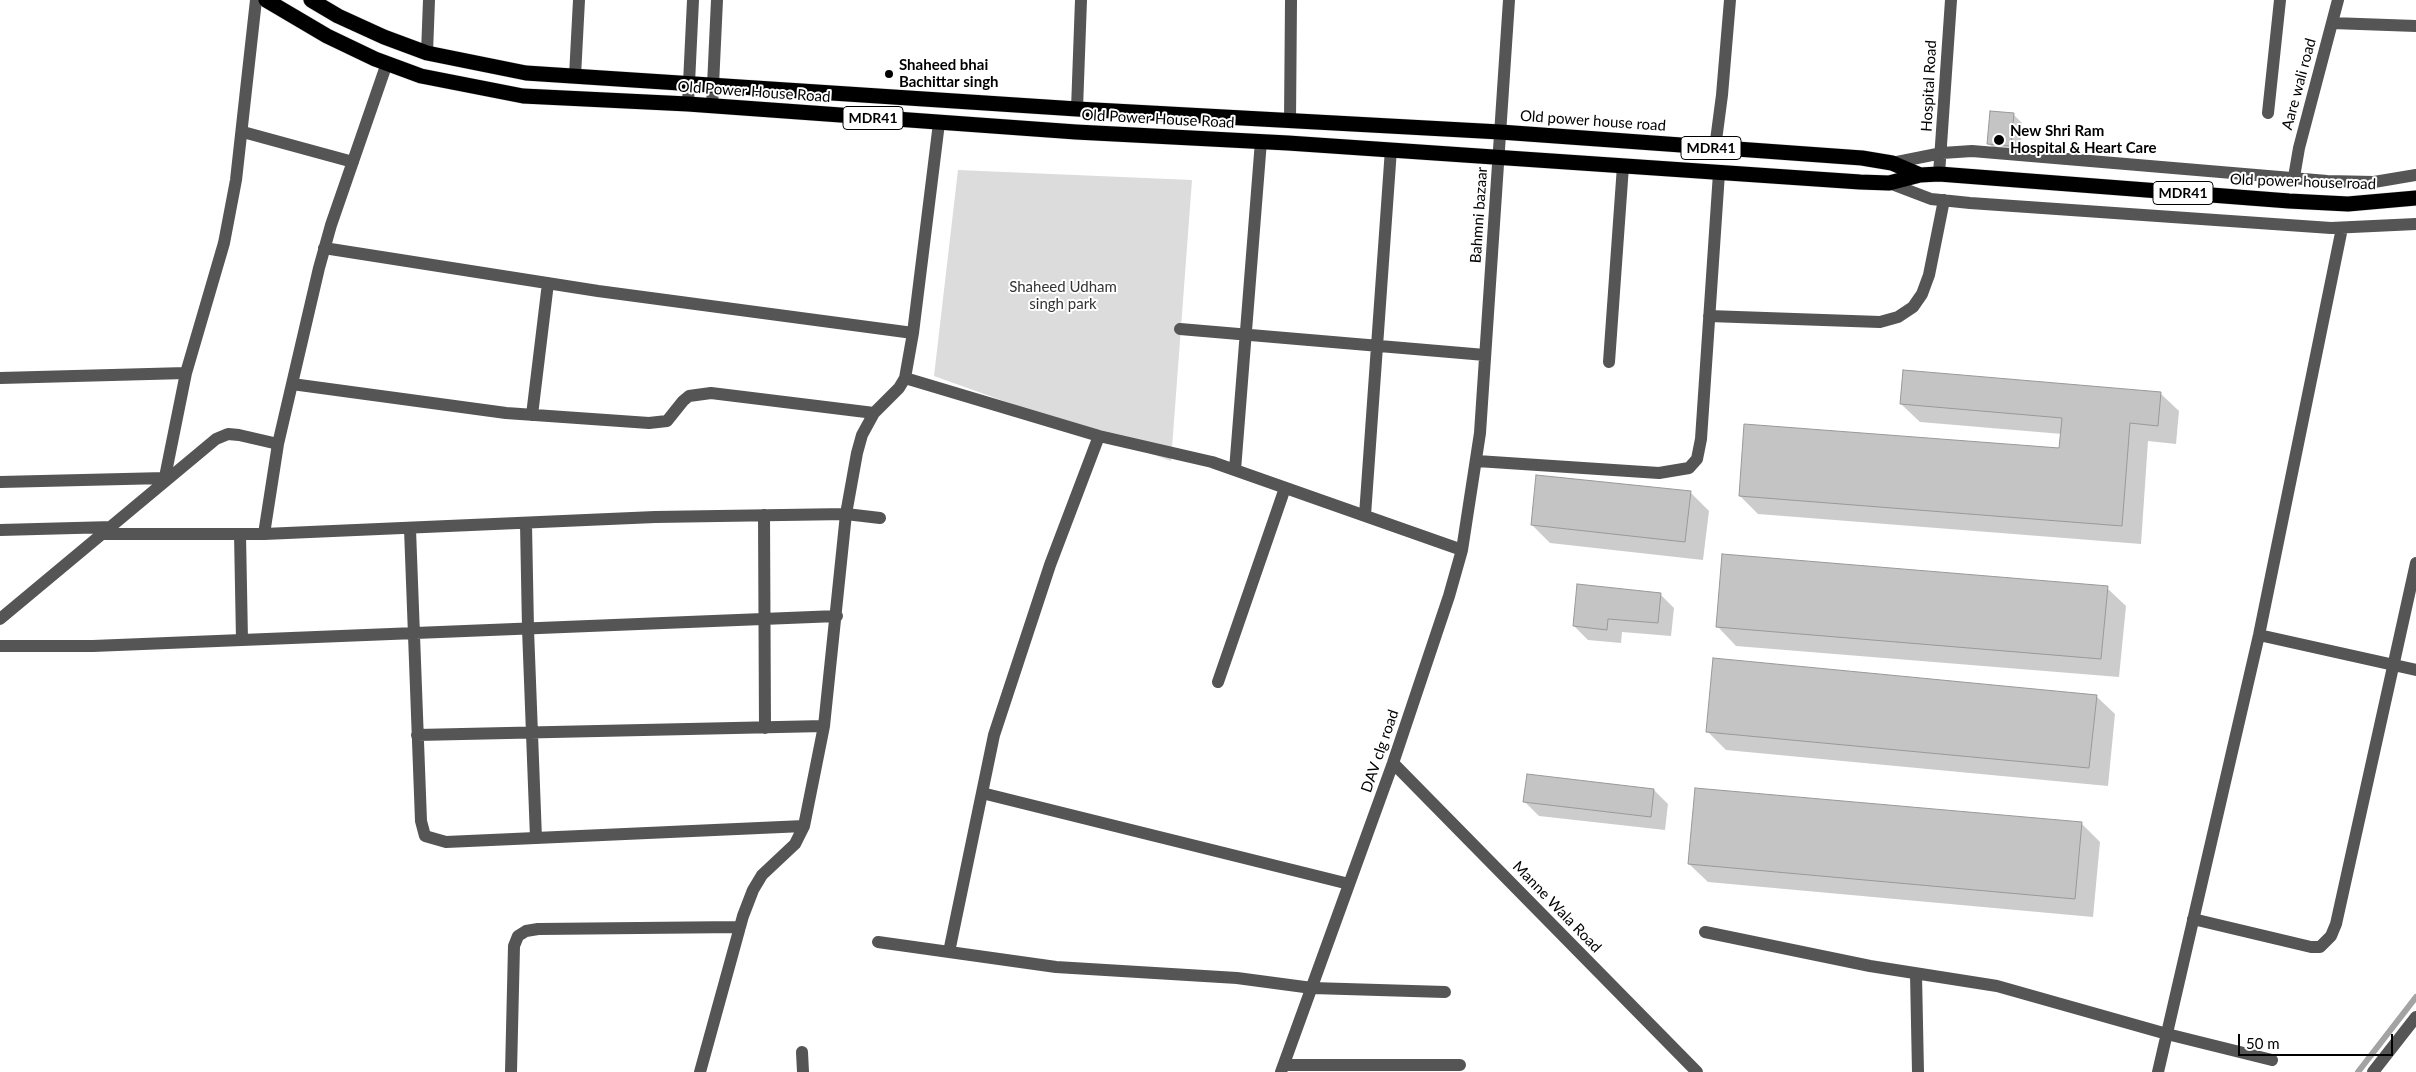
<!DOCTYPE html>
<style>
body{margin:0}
#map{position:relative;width:2416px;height:1072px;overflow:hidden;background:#fff;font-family:Lato,sans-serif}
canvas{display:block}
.scale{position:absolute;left:2238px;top:1034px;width:155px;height:22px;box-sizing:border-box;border:2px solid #000;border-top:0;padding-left:6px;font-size:15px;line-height:18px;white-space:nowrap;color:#000;-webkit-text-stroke:4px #fff;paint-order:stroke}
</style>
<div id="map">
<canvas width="2416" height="1072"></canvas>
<div class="scale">50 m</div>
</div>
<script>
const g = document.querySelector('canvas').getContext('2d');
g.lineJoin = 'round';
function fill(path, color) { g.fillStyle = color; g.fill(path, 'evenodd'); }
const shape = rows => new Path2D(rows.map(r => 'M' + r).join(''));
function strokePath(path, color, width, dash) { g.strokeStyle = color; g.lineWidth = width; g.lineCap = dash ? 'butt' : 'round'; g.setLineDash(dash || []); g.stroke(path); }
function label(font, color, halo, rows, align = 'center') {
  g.font = font + ' Lato,sans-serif'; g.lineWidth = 4; g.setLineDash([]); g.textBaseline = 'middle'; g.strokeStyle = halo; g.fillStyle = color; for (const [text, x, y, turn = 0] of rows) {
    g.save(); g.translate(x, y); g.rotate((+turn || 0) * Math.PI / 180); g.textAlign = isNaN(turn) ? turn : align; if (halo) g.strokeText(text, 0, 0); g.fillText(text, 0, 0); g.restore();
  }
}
fill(shape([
 [958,170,1192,180,1171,461,934,376]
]), '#dcdcdc');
fill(shape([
 [2013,114,2022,123,2020,155,1998,153,1989,144],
 [2160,393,2179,411,2176,444,2148,441,2141,544,1758,514,1740,496,2060,449,2062,434,1920,422,1901,404],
 [1690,492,1709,511,1703,560,1550,543,1532,525],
 [2107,588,2126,606,2119,677,1736,646,1718,627],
 [1660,594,1674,608,1671,636,1622,632,1621,643,1588,640,1574,626],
 [2096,696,2115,714,2108,786,1726,750,1707,731],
 [1654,790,1668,804,1665,830,1539,816,1525,802],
 [2081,823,2100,842,2093,917,1708,882,1689,864]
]), '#0003');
strokePath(shape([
 [2358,1072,2416,997]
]), '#a3a3a3', 6);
const building = shape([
 [1990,111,2014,113,2011,146,1987,144,1990,111],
 [1903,370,2161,392,2158,426,2130,423,2122,526,1739,496,1744,424,2059,448,2062,418,1900,404,1903,370],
 [1536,475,1691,491,1685,542,1531,525,1536,475],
 [1722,554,2108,586,2101,659,1716,627,1722,554],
 [1577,584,1661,593,1658,623,1608,619,1607,630,1573,626,1577,584],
 [1713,658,2097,695,2089,768,1706,732,1713,658],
 [1527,774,1654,789,1651,817,1523,802,1527,774],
 [1695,788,2082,822,2075,899,1688,864,1695,788]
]);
fill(building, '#c4c4c4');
strokePath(building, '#999', 1);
const highway = shape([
 [266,0,327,36,375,59,421,76,523,96,688,104,1076,132,1288,143,1860,182,1889,183,1920,175,1939,174,2289,201,2348,204,2416,198],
 [311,0,338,16,384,37,427,53,526,73,1077,109,1500,132,1862,158,1892,163,1920,175]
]);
strokePath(highway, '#dbdbdb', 16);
strokePath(shape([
 [2332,23,2416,26],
 [427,53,429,0],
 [575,76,579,0],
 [688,104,693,0],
 [712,107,717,0],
 [1077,109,1081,0],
 [2268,113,2280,0],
 [1290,121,1291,0],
 [243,132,353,162],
 [1715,148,1722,95,1730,0],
 [1892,163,1942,153,1972,151,2327,181,2374,182,2416,175],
 [1939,174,1951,0],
 [2294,177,2299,148,2338,0],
 [1889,183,1931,199,1970,203,2331,228,2416,224],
 [324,248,598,291,913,333],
 [1709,316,1880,322,1898,317,1913,307,1922,294,1929,275,1944,200],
 [1180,329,1485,355],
 [1609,362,1623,166],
 [0,378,186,373],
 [905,378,1099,436,1212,462,1462,550],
 [292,384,506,413,649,423,667,421,683,401,689,396,711,393,874,413],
 [532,415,548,283],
 [1477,461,1659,473,1689,468,1697,459,1701,439,1719,173],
 [1235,470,1261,141],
 [0,482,165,478],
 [164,482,186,373,224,243,236,180,256,0],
 [764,515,765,728],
 [1365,515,1391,149],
 [526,524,528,629,536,838],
 [410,529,421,821,425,836,446,842,804,826],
 [0,530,112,527],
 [103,534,264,534,655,517,846,514,880,518],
 [240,534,242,640],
 [264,534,278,444,319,268,331,225,387,63],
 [0,619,216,439,228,434,239,435,278,444],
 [2259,635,2416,670],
 [0,646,93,646,837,616],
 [1218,682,1285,488],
 [417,735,824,726],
 [1393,763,1697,1072],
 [982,793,1349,884],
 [2193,919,2311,947,2320,947,2331,936,2336,924,2416,563],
 [1705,932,1870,966,1997,986,2167,1034,2272,1060],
 [878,942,1056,967,1237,978,1312,988,1445,992],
 [949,952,994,735,1050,565,1099,436],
 [1916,974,1918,1072],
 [802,1052,803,1072],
 [1284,1065,1460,1065],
 [511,1072,514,946,518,936,526,931,538,929,740,927],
 [700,1072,743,916,753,890,762,875,795,844,804,826,824,726,846,514,857,453,862,435,874,413,899,388,905,378,913,333,939,123],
 [1281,1072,1393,763,1449,596,1462,550,1480,433,1509,0],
 [2158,1072,2259,635,2342,228],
 [2373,1072,2416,1017]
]), '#555', 12);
strokePath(highway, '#000', 15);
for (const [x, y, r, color] of [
 [889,74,5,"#000"],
 [1999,140,6,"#000"]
]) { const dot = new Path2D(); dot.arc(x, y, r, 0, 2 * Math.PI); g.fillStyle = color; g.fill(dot); strokePath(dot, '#fff', 2); }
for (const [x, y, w] of [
 [873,118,60],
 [1711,148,60],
 [2183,193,60]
]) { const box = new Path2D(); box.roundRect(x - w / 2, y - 11.5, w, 23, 4); g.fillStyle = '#fff'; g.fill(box); strokePath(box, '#000', 1); }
label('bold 14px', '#000', null, [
 ["MDR41",873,118],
 ["MDR41",1711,148],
 ["MDR41",2183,193]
]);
label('bold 15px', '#000', '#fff', [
 ["Shaheed bhai",899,65],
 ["Bachittar singh",899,82],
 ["New Shri Ram",2010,131],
 ["Hospital & Heart Care",2010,148]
], 'left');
label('15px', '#000', '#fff', [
 ["Aare wali road",2299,84,-75],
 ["Hospital Road",1929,86,-87],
 ["Old Power House Road",754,92,4],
 ["Old Power House Road",1158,119,3],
 ["Old power house road",1593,121,4],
 ["Old power house road",2303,182,2],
 ["Bahmni bazaar",1479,215,-86],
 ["DAV clg road",1380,751,-71],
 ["Manne Wala Road",1557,907,46]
]);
label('15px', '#333', '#fff', [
 ["Shaheed Udham",1063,287],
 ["singh park",1063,304]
]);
</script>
